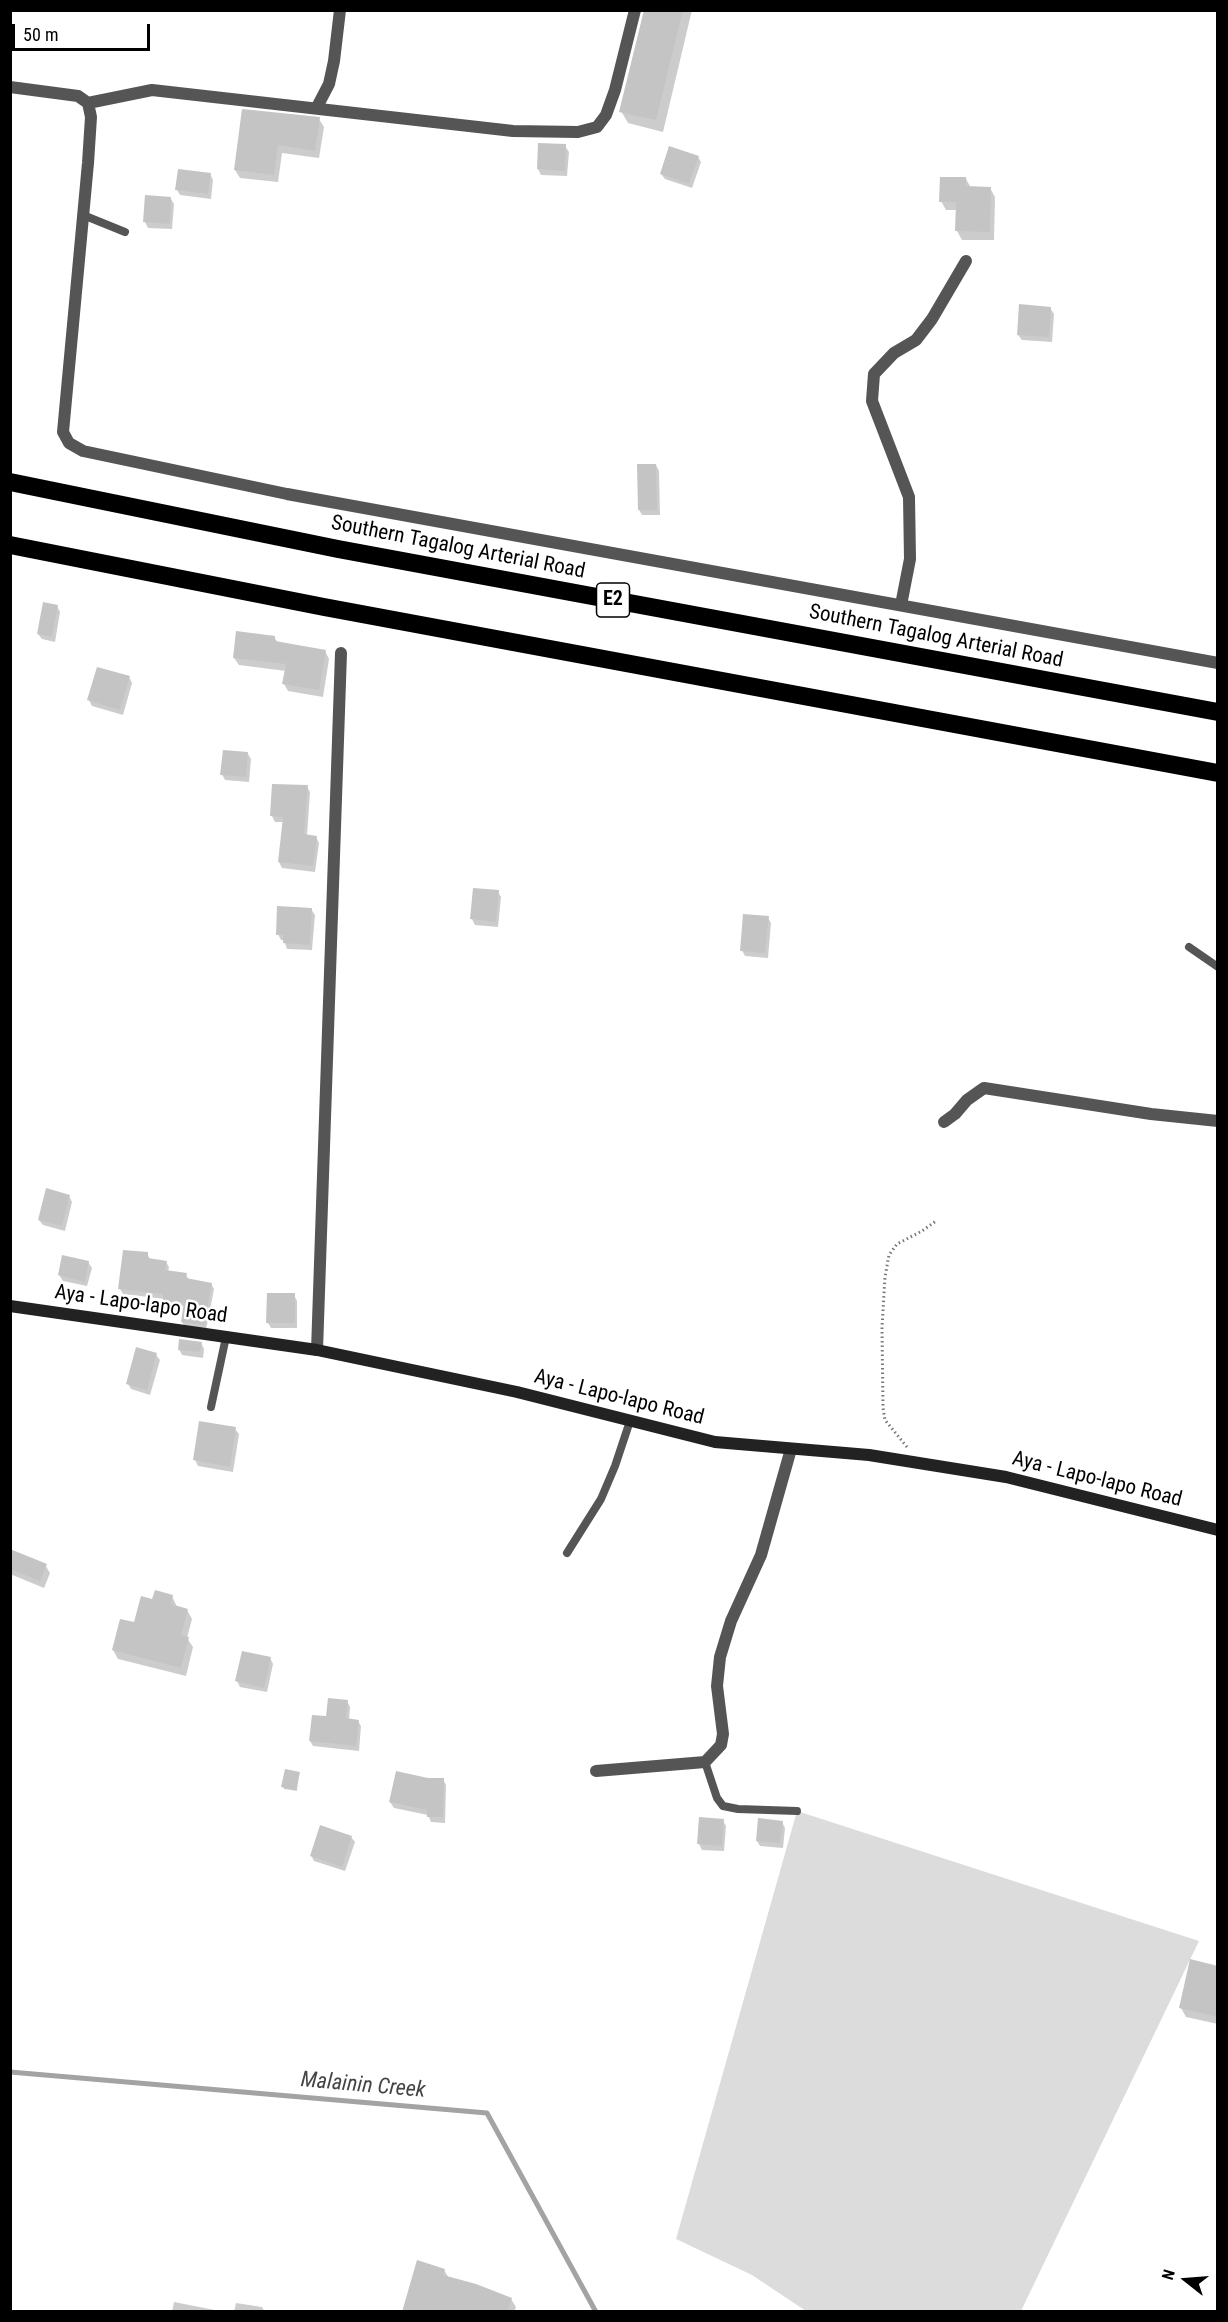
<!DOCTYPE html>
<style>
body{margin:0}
#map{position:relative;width:1228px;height:2322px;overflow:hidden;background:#fff;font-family:"Roboto Condensed",sans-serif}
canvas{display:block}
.frame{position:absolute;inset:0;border:12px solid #000;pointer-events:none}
.north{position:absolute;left:1156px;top:2250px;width:60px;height:60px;-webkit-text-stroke:4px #fff;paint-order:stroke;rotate:287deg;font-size:16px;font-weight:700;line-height:24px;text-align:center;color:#000}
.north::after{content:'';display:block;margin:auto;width:21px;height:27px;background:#000;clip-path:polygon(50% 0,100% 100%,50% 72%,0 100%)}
.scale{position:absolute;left:12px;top:24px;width:138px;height:27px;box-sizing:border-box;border:3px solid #000;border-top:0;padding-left:8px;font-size:18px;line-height:21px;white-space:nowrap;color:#000;-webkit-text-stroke:4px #fff;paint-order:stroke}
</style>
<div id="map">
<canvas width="1228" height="2322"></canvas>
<div class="frame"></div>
<div class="north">N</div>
<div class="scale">50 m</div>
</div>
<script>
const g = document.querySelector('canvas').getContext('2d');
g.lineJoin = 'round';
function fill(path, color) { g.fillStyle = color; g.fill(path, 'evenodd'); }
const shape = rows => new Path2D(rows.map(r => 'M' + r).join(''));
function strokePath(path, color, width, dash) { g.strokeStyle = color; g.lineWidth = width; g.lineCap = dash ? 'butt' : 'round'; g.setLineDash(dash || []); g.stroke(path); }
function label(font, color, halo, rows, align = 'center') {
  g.font = font + ' "Roboto Condensed",sans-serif'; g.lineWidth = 5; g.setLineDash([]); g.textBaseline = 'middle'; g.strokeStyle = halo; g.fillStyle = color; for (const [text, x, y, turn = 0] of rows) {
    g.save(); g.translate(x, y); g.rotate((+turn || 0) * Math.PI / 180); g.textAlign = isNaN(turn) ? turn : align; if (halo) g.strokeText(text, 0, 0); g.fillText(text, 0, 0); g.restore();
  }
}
fill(shape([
 [797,1811,1199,1941,1021,2311,806,2311,752,2275,676,2239]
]), '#dcdcdc');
fill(shape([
 [645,10,692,10,663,132,628,123,621,111],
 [319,119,324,127,319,158,282,153,278,182,240,178,235,170],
 [565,146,569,152,567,176,541,175,538,169],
 [698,157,701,162,692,188,665,179,661,174],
 [210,174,213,180,211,199,180,195,177,190],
 [966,179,971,188,990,188,995,197,994,240,962,240,957,231,957,210,946,210,941,201],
 [171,199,174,204,172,229,148,228,145,222],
 [1050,308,1054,314,1052,342,1022,340,1018,335],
 [656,465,659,471,660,515,642,515,639,510],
 [57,606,60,612,55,642,42,639,38,634],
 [274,637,278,643,325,651,329,659,323,697,288,691,284,684,286,671,239,665,234,658],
 [129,677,132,683,123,715,92,706,89,700],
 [248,754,251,759,249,782,225,780,222,774],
 [307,787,310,792,307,836,316,837,319,843,315,872,282,868,279,862,284,822,275,822,272,816],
 [498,892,501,897,498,927,475,925,472,919],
 [311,909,315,915,312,950,287,949,284,940,281,940,278,934],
 [768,918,771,923,768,958,745,956,742,950],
 [69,1196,72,1202,65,1231,43,1225,39,1220],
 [147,1254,151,1260,166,1262,169,1267,168,1272,186,1275,189,1280,211,1284,214,1289,206,1330,185,1327,182,1322,185,1306,168,1307,165,1299,123,1294,120,1289],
 [88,1262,92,1268,87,1286,63,1281,59,1275],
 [294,1295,297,1301,297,1328,271,1328,268,1323],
 [201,1343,204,1349,203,1358,182,1355,179,1349],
 [156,1355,160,1360,150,1395,131,1389,128,1384],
 [235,1429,239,1434,233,1472,198,1466,195,1460],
 [10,1551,45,1565,50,1573,44,1588,10,1574],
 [172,1596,177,1607,187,1610,192,1619,187,1638,193,1647,186,1676,118,1659,113,1650,153,1601],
 [270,1658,273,1664,267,1692,240,1687,237,1681],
 [347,1701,350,1707,349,1720,358,1721,361,1726,359,1751,313,1746,310,1741],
 [299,1773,297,1791,284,1789,283,1787],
 [428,1779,443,1779,446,1785,445,1823,431,1822,428,1815,394,1808,390,1802],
 [723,1821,726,1826,724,1851,702,1850,699,1844],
 [782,1822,785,1828,783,1848,760,1846,757,1841],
 [351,1837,355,1842,345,1871,314,1861,311,1855],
 [1218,1967,1218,2024,1186,2017,1181,2008],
 [444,2270,449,2278,511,2299,516,2307,514,2312,403,2312],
 [174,2302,225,2312,172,2312],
 [236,2303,262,2307,265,2312,234,2312]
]), '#0003');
strokePath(shape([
 [10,2072,487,2113,596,2312]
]), '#a3a3a3', 5);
fill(shape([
 [644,10,683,10,656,120,619,112],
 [242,109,320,117,315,151,278,145,274,175,234,170],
 [538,143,566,144,565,171,537,169],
 [669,146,699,156,689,184,660,174],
 [178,169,211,173,208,194,175,190],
 [940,177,966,177,966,186,991,187,990,232,955,231,956,202,939,202],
 [145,195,171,197,170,224,143,222],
 [1019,304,1051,307,1049,337,1017,335],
 [637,464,656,464,657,510,638,510],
 [43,602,58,605,52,637,37,634],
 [236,631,275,636,275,641,326,650,319,690,282,684,286,664,233,658],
 [97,667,130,676,120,710,87,700],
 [223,750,248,752,246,777,220,775],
 [272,784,308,785,304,834,317,836,313,866,278,862,283,817,270,816],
 [473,888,499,890,496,922,470,919],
 [277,906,312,908,310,945,283,943,283,935,276,935],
 [743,914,769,916,765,953,740,951],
 [46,1188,70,1195,62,1226,38,1220],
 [123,1250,148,1252,148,1258,167,1261,165,1270,187,1273,186,1278,212,1283,204,1325,181,1322,184,1302,163,1302,163,1294,118,1289],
 [62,1255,89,1261,85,1282,58,1275],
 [267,1293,295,1293,295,1323,266,1323],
 [179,1339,202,1342,200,1352,178,1350],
 [136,1347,157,1353,147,1390,126,1384],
 [199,1421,236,1427,230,1467,193,1460],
 [10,1549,47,1564,40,1581,10,1569],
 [155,1590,173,1595,171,1604,188,1609,181,1635,189,1637,181,1668,112,1650,120,1619,134,1622,141,1596,152,1599],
 [242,1651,271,1657,264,1688,235,1681],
 [328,1698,348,1700,346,1718,359,1720,356,1746,309,1741,312,1715,326,1716],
 [285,1769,300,1772,296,1790,281,1787],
 [396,1771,428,1778,444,1778,443,1817,427,1817,427,1810,389,1802],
 [699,1817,724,1819,722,1846,697,1844],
 [758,1818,783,1821,780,1843,756,1841],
 [320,1825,352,1836,342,1867,310,1856],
 [1190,1959,1218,1966,1218,2017,1179,2008],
 [417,2260,445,2269,443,2275,476,2284,512,2298,507,2312,402,2312]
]), '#c4c4c4');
strokePath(shape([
 [907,1447,885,1420,883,1408,882,1327,885,1277,889,1255,897,1244,922,1231,936,1221]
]), '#777', 3, [1.5, 3]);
strokePath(shape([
 [83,215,125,232],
 [1189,947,1218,967],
 [211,1407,226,1337],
 [567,1553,601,1499,615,1466,630,1421],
 [705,1762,717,1798,723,1806,738,1809,797,1811]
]), '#555', 8);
strokePath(shape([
 [10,87,78,96,88,103,91,117,88,163,63,432,69,443,83,451,287,494,1218,663],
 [88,103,152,90,513,131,578,132,597,127,606,115,615,90,635,10],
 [317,107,329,84,334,61,340,10],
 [901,605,910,559,909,497,872,401,874,374,894,353,916,340,932,319,966,261],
 [944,1122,955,1114,967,1100,984,1088,1151,1114,1218,1121],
 [317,1350,341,653],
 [596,1771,705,1762,721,1745,723,1734,717,1686,720,1657,731,1621,761,1555,791,1449]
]), '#555', 12);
strokePath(shape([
 [10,1306,317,1350,517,1392,715,1442,869,1455,1006,1477,1218,1530]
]), '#222', 12);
strokePath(shape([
 [10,482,338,549,1218,712],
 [10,545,324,607,1218,773]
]), '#000', 18);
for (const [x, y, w] of [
 [613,600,33]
]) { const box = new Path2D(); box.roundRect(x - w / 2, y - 17, w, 34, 4.5); g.fillStyle = '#fff'; g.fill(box); strokePath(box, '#000', 1.5); }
label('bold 20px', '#000', null, [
 ["E2",613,600]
]);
label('21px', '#000', '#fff', [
 ["Southern Tagalog Arterial Road",458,548,11],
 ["Southern Tagalog Arterial Road",936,637,11],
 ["Aya - Lapo-lapo Road",141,1305,8],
 ["Aya - Lapo-lapo Road",619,1398,14],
 ["Aya - Lapo-lapo Road",1097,1480,14]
]);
label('italic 22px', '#444', '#fff', [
 ["Malainin Creek",363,2086,5]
]);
</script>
